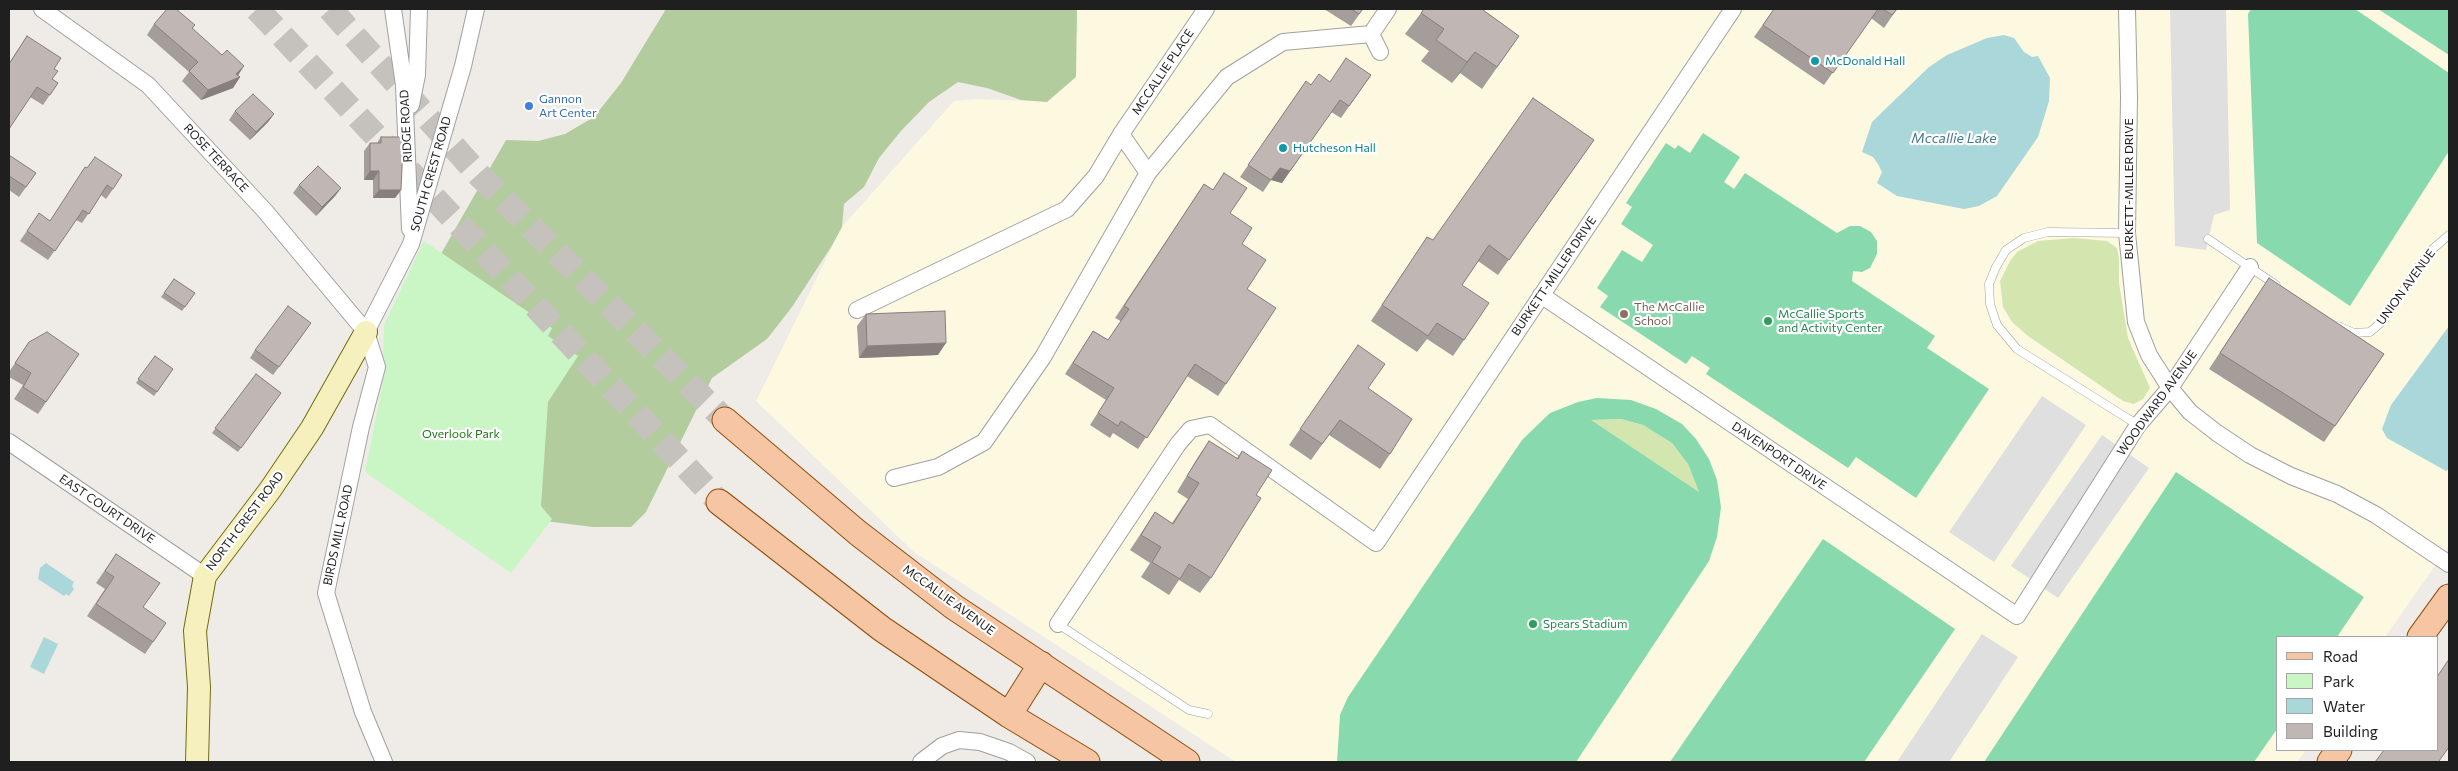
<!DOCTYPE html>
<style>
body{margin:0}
#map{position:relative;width:2458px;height:771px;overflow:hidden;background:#efebe6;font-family:Commissioner,sans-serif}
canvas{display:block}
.frame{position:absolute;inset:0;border:10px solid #1f1f1f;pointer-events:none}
.legend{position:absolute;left:2276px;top:636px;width:162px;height:115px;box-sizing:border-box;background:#fff;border:1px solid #a5a5a5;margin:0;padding:6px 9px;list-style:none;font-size:15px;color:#1f1f1f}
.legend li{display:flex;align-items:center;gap:10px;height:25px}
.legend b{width:25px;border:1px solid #a5a5a5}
</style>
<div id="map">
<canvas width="2458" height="771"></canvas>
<div class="frame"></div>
<ul class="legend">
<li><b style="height:6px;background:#f6c6a4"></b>Road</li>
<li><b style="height:14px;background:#caf6c6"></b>Park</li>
<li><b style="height:14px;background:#a9d7da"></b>Water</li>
<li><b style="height:14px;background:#c0b6b3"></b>Building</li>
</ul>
</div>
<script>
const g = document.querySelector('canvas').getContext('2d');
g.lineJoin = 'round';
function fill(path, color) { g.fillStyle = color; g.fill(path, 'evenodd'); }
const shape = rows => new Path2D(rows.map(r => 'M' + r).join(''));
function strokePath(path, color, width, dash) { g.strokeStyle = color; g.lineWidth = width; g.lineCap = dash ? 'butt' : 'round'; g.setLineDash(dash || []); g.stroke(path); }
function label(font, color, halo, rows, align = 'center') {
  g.font = font + ' Commissioner,sans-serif'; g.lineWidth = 4.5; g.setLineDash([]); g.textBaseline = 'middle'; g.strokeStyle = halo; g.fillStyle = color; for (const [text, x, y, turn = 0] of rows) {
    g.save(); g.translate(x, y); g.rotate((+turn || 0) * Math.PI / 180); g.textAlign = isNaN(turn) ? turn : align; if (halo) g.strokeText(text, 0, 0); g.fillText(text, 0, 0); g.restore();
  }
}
fill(shape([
 [1077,9,2449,9,2449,546,2385,637,2277,637,2277,750,2306,750,2297,762,1236,762,914,552,756,401,842,227,954,101,978,99,1047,102,1078,30]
]), '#fdf9e1');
fill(shape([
 [2074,238,2107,241,2117,248,2119,258,2119,283,2128,338,2150,388,2143,399,2134,404,2123,401,2028,336,2012,322,2003,307,2000,281,2010,261,2017,252,2038,241],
 [1621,419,1643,425,1672,443,1688,464,1699,492,1590,420]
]), '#d3e6b0');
fill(shape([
 [666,9,1077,9,1076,77,1047,102,1021,100,987,88,958,82,929,102,901,131,879,158,864,187,844,204,842,227,831,247,792,307,767,339,712,378,646,512,631,527,593,527,545,521,427,307,442,252,506,140,538,141,565,134,594,117,621,83]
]), '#b3cc9e');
fill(shape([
 [424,241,552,328,548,336,578,356,548,402,541,506,552,519,511,573,365,472,382,387,384,325]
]), '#caf6c6');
fill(shape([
 [2251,9,2355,9,2449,73,2449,151,2350,306,2257,243,2248,14],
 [2378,9,2449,9,2449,55],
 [1703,133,1740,157,1724,182,1734,189,1745,173,1837,233,1850,226,1860,226,1871,232,1877,241,1877,254,1870,268,1862,272,1853,271,1852,281,1935,336,1927,348,1989,389,1916,498,1856,457,1848,468,1706,374,1710,368,1692,356,1686,364,1600,307,1608,296,1597,288,1622,250,1642,262,1653,245,1621,224,1632,207,1626,203,1666,143,1675,149,1678,145,1690,153],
 [1597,398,1631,400,1656,409,1682,424,1696,439,1709,459,1717,480,1721,507,1717,537,1709,561,1576,762,1337,762,1340,715,1348,697,1522,440,1550,413,1578,402],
 [1621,419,1643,425,1672,443,1688,464,1699,492,1591,420],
 [2176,472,2364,597,2337,637,2277,637,2277,729,2254,762,1984,762],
 [1823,539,1955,629,1864,762,1670,762]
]), '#89d9ae');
fill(shape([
 [2170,9,2226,9,2230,210,2214,215,2206,250,2175,246],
 [2042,396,2086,425,1994,562,1949,532],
 [2102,435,2149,468,2058,598,2011,566],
 [1982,634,2018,657,1949,762,1897,762]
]), '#dfdfdf');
fill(shape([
 [2004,35,2014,38,2024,52,2032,57,2038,56,2050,78,2049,101,2038,137,1997,196,1979,206,1964,209,1897,196,1877,183,1882,172,1878,164,1873,157,1862,152,1872,122,1929,67,1947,55,1987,38],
 [2449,326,2449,469,2446,471,2387,438,2382,429,2391,405],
 [46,563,74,582,72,586,74,589,69,596,66,594,64,596,38,579,40,568],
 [44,637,58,644,44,674,30,667]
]), '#a9d7da');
strokePath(shape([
 [257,9,719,502],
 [330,9,479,175,725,420]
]), '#c5c2be', 25, [25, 12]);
const lane = shape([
 [2127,233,2048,232,2024,238,2006,250,1996,267,1989,284,1990,304,1997,325,2017,349,2138,425],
 [2208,239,2276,285],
 [2338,326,2354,333,2370,332,2384,320,2428,253,2449,235],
 [1058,624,1189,710,1208,714]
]);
const street = shape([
 [42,9,148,85,265,211,366,332,377,367,361,427,326,593,363,712,384,762],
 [393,9,404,85,410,229],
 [2127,9,2129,97,2127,233,2136,322,2149,355,2170,388,2190,412,2217,433,2250,455,2291,476,2337,494,2376,515,2449,564],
 [1380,52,1371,34,1388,9],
 [411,105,417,75,419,9],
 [1121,134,1148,173],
 [1541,295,2017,616,2138,425,2170,388,2250,267],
 [857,310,1067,209,1096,176,1121,134,1206,9],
 [366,332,411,244,463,66,476,9],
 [9,442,205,576],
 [894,478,938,467,984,442,1043,357,1148,173,1227,77,1283,42,1371,34],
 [1058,624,1178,444,1191,429,1210,425,1376,543,1733,9],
 [921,762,942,746,959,740,980,742,1009,752,1027,762]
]);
const secondary = shape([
 [197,762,199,687,195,631,205,576,270,490,312,428,366,332]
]);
const primary = shape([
 [725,420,858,533,954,607,1187,762],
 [719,502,882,629,1009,715,1087,762],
 [2420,637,2449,597],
 [1009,715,1041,664],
 [2330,762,2339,750]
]);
strokePath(lane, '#a0a0a0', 9);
strokePath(street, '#a0a0a0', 18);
strokePath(secondary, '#716c0c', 24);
strokePath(primary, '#914f0a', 27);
strokePath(lane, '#fff', 8);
strokePath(street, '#fff', 16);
strokePath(secondary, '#f6f0be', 22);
strokePath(primary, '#f6c6a4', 25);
fill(shape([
 [1324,9,1363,9,1351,26],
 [1424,9,1483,10,1519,36,1482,89,1460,73,1452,83,1421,61,1429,51,1405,34],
 [1774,9,1897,9,1884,28,1871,18,1824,85,1754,37],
 [154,24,195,25,192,29,240,77,233,88,201,100,182,81,189,72,147,35],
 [27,36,54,69,52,79,58,83,43,105,30,97,9,129,9,63],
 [1371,75,1341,118,1331,112,1282,183,1271,180,1263,192,1240,177,1306,81,1311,85],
 [235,111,274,114,268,122,250,140,229,120],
 [381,137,401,190,395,198,373,198,373,180,364,180,364,151,370,143,377,143],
 [1594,140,1498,275,1478,261,1462,285,1464,340,1453,356,1427,339,1417,352,1371,321,1427,237,1433,240],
 [9,155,36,173,19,197,9,190],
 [85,167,113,189,106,199,101,195,82,223,76,220,48,260,20,241,39,213,50,221],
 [1224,173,1230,213,1242,244,1247,289,1226,384,1218,396,1187,376,1138,449,1113,433,1110,438,1090,425,1106,400,1065,374,1093,331,1108,340,1121,321,1115,318,1196,196,1204,184,1213,190],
 [299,185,341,188,335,196,316,216,293,193],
 [2269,278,2384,354,2324,442,2209,369],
 [174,279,195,293,182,311,161,297],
 [866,314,938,355,859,358,857,326],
 [305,332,273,375,250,358,255,350],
 [29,342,79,354,38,414,14,399,23,385,9,377,9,372],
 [1358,345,1368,388,1390,454,1380,469,1329,435,1311,460,1289,445],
 [155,356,173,369,154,396,136,383],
 [256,374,281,393,238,452,212,433],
 [1209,441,1237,458,1242,451,1256,495,1211,578,1200,593,1179,580,1169,595,1141,577,1150,563,1130,550,1155,512,1172,523,1188,499,1177,492,1198,457],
 [116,554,143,607,166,623,145,654,87,616,105,589,96,583]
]), '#a59d9a');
fill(shape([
 [1475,52,1460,73,1452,83,1467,62],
 [244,66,237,77,240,77,233,88,201,100,208,90],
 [274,114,268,122,250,140,256,132],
 [1280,168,1290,171,1282,183,1271,180],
 [370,171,379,171,373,180,364,180],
 [341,188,335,196,316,216,322,207],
 [379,190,401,190,395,198,373,198],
 [946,343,938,355,859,358,867,346]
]), '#867f7d');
const building = shape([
 [167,9,176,9,195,25,192,28,222,55,227,50,244,66,236,74,240,77,208,90,189,71,198,62,154,24,167,9],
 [1351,9,1363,9,1359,14,1351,9],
 [1424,9,1484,9,1483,10,1519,36,1497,67,1475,52,1467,62,1436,40,1444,29,1421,13,1424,9],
 [1774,9,1878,9,1833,73,1763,25,1774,9],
 [1883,9,1897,9,1892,15,1883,9],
 [27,36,61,58,54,69,58,71,52,79,58,83,50,95,37,87,9,129,9,64,27,36],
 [1346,58,1371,75,1349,106,1340,100,1290,171,1280,168,1271,180,1248,165,1306,81,1311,85,1319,74,1330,82,1346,58],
 [253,94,274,114,256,132,235,111,253,94],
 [1533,98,1594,140,1509,260,1489,245,1462,285,1489,303,1464,340,1437,323,1428,336,1382,305,1427,237,1433,240,1533,98],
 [381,137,399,137,403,145,401,190,379,190,379,171,370,171,370,143,381,143,381,137],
 [9,155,36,173,26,187,9,176,9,155],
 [95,157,122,175,113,189,107,185,89,214,83,210,55,251,27,231,39,213,50,221,85,167,87,168,95,157],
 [318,166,341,188,322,207,299,185,318,166],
 [1224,173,1247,188,1230,213,1252,228,1242,244,1266,260,1247,289,1276,308,1226,384,1195,364,1147,438,1121,421,1118,426,1098,413,1114,388,1073,363,1093,331,1108,340,1129,309,1124,306,1204,184,1213,190,1224,173],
 [2269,278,2384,354,2335,426,2220,353,2269,278],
 [174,279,195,293,185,307,164,293,174,279],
 [288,306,311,323,279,367,255,350,288,306],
 [945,311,946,343,867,346,866,314,945,311],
 [47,332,79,354,46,402,23,387,31,373,15,363,29,342,47,332],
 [1358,345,1385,364,1368,388,1412,419,1390,454,1340,420,1322,444,1300,429,1358,345],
 [155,356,173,369,157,392,138,379,155,356],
 [256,374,281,393,241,448,215,428,256,374],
 [1209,441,1238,459,1242,451,1272,470,1256,495,1261,498,1211,578,1189,564,1180,579,1152,562,1161,547,1141,535,1155,512,1173,524,1199,483,1187,476,1209,441],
 [116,554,160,583,143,607,166,623,153,642,96,604,114,577,105,571,116,554],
 [2449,659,2449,747,2439,761,2441,762,2375,762,2384,750,2437,750,2437,677,2449,659]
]);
fill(building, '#c0b6b3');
strokePath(building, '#867f7d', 1);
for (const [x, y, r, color] of [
 [1815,61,5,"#0f9aa8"],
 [529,106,5,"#3f7fe0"],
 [1283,148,5,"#0f9aa8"],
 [1624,314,5,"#8d6e63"],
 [1768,321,5,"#2e9e5b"],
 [1533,624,5,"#2e9e5b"]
]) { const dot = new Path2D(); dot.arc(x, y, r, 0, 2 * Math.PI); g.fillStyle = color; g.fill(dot); strokePath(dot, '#fff', 2); }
label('12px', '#0d838f', '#fff', [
 ["McDonald Hall",1825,61],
 ["Hutcheson Hall",1293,148]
], 'left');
label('12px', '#1f1f1f', '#fff', [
 ["MCCALLIE PLACE",1163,72,-56],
 ["RIDGE ROAD",406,126,-93],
 ["ROSE TERRACE",216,158,47],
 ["SOUTH CREST ROAD",431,174,-74],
 ["BURKETT-MILLER DRIVE",2129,189,-90],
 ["BURKETT-MILLER DRIVE",1554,276,-56],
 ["UNION AVENUE",2406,287,-54],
 ["WOODWARD AVENUE",2157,403,-54],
 ["DAVENPORT DRIVE",1779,456,34],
 ["EAST COURT DRIVE",107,509,34],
 ["NORTH CREST ROAD",245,521,-53],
 ["BIRDS MILL ROAD",338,535,-78],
 ["MCCALLIE AVENUE",949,600,36]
]);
label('12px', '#366cbe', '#fff', [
 ["Gannon",539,99],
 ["Art Center",539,113]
], 'left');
label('12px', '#785e54', '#fff', [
 ["The McCallie",1634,307],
 ["School",1634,321]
], 'left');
label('12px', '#27864d', '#fff', [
 ["McCallie Sports",1778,314],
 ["and Activity Center",1778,328],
 ["Spears Stadium",1543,624]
], 'left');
label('12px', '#1a7813', '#fff', [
 ["Overlook Park",461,434]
]);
label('italic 14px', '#477992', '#fff', [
 ["Mccallie Lake",1954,138]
]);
</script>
